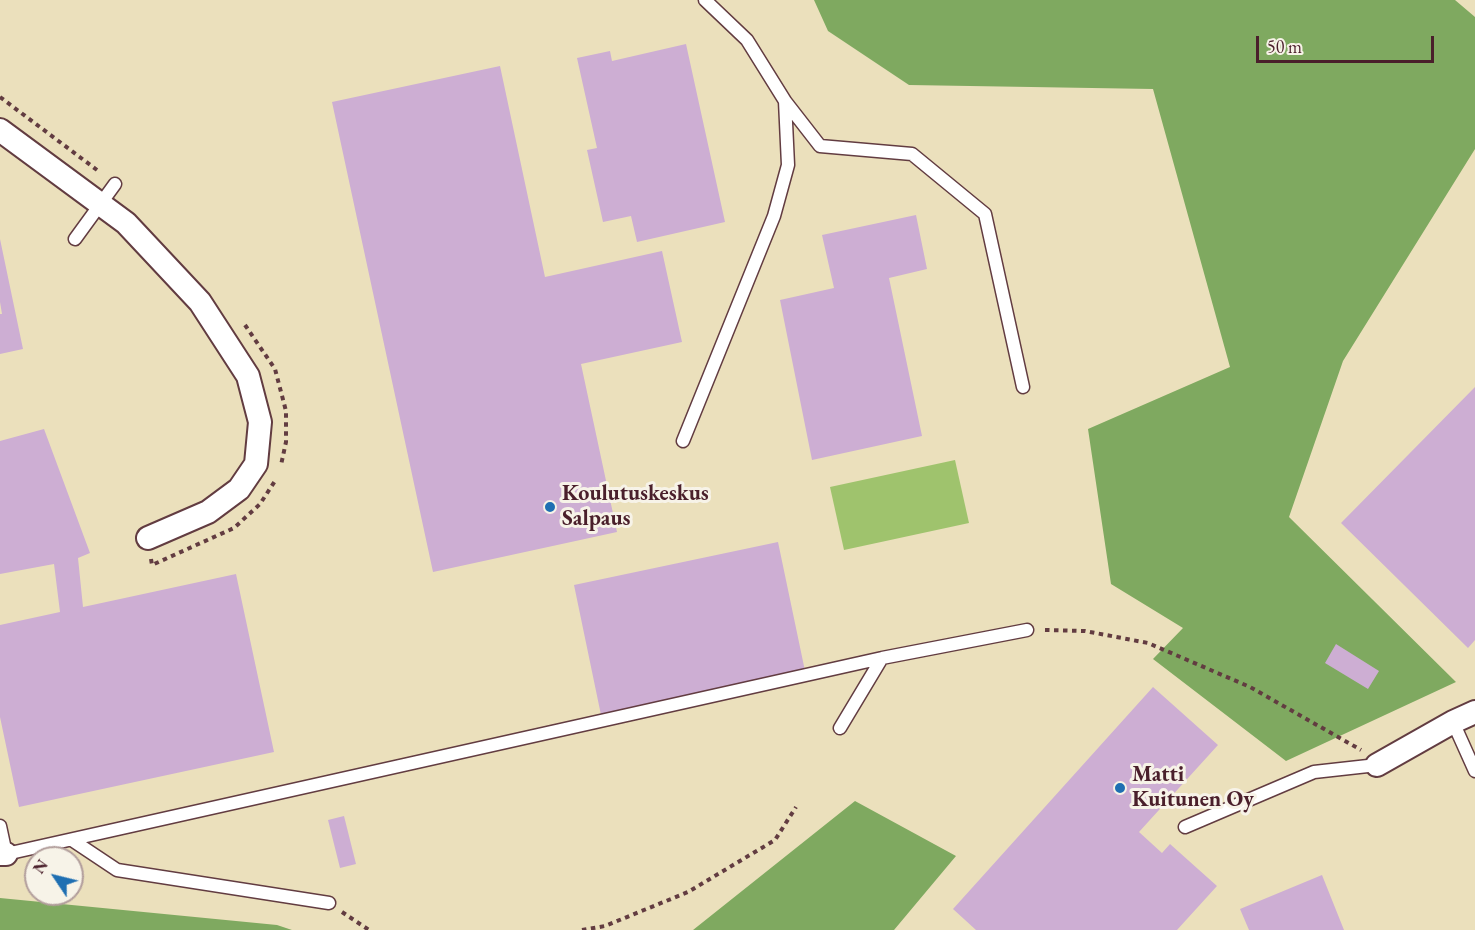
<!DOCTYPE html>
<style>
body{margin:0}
#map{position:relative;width:1475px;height:930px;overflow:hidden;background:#ebe0bc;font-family:"EB Garamond",serif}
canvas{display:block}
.north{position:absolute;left:24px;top:846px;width:60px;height:60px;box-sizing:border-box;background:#f7f3e8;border:2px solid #b29e9c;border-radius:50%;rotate:305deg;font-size:16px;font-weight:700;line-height:24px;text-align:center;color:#4a1f2b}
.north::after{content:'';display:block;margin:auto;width:21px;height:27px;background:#1f6fb2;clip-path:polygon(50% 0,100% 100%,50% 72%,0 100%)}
.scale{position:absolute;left:1256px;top:36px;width:178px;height:27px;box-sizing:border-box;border:3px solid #4a1f2b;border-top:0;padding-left:8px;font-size:18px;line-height:21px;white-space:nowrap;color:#4a1f2b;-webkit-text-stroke:4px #f7f3e8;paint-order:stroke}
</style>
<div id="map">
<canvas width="1475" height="930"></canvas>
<div class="north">N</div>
<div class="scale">50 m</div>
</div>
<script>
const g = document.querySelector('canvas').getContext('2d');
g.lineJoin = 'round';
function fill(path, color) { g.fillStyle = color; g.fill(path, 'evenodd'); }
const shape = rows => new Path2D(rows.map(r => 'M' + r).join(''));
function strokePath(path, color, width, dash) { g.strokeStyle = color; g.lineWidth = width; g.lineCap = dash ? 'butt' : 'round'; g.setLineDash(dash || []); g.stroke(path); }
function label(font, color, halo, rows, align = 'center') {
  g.font = font + ' "EB Garamond",serif'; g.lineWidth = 6; g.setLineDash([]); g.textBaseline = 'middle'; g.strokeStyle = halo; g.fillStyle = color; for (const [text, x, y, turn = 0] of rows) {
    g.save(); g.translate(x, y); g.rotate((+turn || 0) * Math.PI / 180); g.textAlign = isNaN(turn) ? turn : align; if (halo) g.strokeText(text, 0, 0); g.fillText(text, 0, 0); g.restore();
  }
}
fill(shape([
 [955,460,969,523,844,550,830,487]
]), '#9fc36d');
fill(shape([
 [814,0,1455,0,1475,17,1475,149,1343,361,1289,517,1456,682,1286,761,1153,659,1183,628,1111,584,1088,429,1230,367,1153,89,909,85,828,31],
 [855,801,956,856,894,930,693,930],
 [0,898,277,925,292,930,0,930]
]), '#7fa960');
fill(shape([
 [686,44,725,222,637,242,631,216,603,222,587,150,597,148,577,58,610,51,612,61],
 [500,66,545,277,662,251,682,342,581,364,617,532,433,572,332,102],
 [916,215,927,269,889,278,922,436,812,460,780,300,834,288,822,235],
 [0,239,23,349,0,354,0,314,2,314,0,302],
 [1475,387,1475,640,1468,648,1341,523],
 [44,429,90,553,78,558,83,607,236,574,274,752,19,807,0,717,0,625,60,612,54,564,0,574,0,441],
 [778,542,805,671,601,715,574,585],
 [1336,644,1379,671,1368,689,1325,663],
 [1153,687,1218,745,1139,832,1162,853,1170,844,1217,886,1177,930,976,930,953,909],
 [344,816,356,864,340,868,328,820],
 [1322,875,1344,930,1249,930,1240,909]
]), '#cdaed3');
const service = shape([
 [785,101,820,146,912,154,985,214,1023,387],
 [75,239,115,184],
 [683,441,774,216,788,165,785,101,747,40,705,0],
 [1453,722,1475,771],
 [840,728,882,658],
 [0,826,6,854,882,658,1027,630],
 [1185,827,1314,772,1377,765],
 [72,840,117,870,329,903]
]);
const minor = shape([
 [0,130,126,223,200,302,248,376,260,422,256,464,239,489,208,512,148,538],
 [1377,765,1453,722,1475,712],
 [0,854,6,854]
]);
strokePath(service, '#623c41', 15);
strokePath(minor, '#623c41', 26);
strokePath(shape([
 [0,97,97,170],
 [245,325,275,369,286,411,286,442,281,465],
 [151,559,152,565,234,528,260,504,275,481],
 [1045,630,1085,631,1148,643,1250,687,1361,750],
 [342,912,369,930],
 [582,930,605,926,688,892,775,840,796,807]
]), '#623c41', 4, [4.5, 4.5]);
strokePath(service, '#fff', 12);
strokePath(minor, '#fff', 22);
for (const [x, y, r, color] of [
 [550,507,6,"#1f6fb2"],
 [1120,788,6,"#1f6fb2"]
]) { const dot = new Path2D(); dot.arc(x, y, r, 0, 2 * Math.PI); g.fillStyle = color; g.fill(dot); strokePath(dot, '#f7f3e8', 2); }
label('bold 22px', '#4a1f2b', '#f7f3e8', [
 ["Koulutuskeskus",562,494],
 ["Salpaus",562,519],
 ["Matti",1132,775],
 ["Kuitunen Oy",1132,800]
], 'left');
</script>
